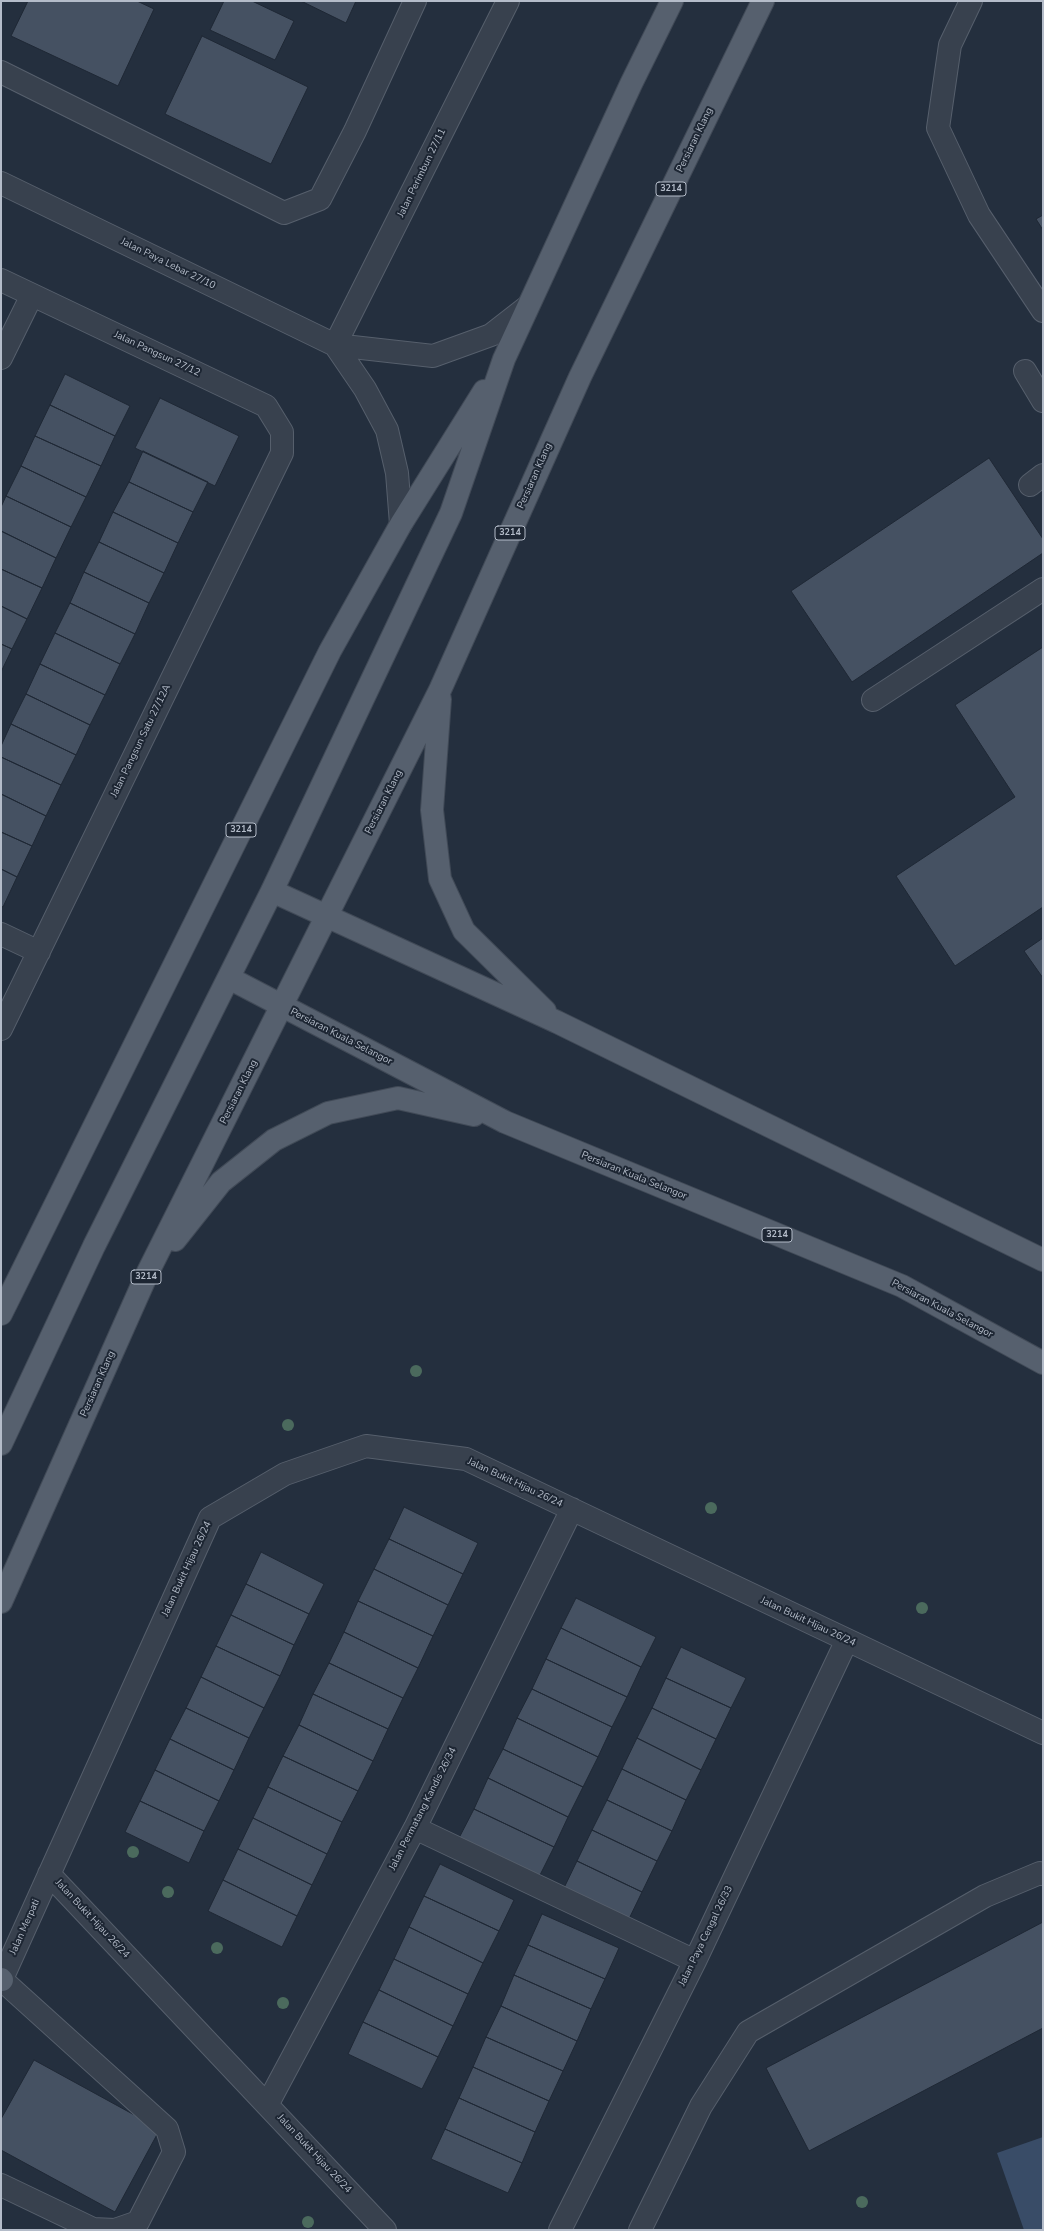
<!DOCTYPE html>
<style>
body{margin:0}
#map{position:relative;width:1044px;height:2231px;overflow:hidden;background:#242f3e;font-family:"Nunito Sans",sans-serif}
canvas{display:block}
.frame{position:absolute;inset:0;border:2px solid #b4bcc9;pointer-events:none}
</style>
<div id="map">
<canvas width="1044" height="2231"></canvas>
<div class="frame"></div>
</div>
<script>
const g = document.querySelector('canvas').getContext('2d');
g.lineJoin = 'round';
function fill(path, color) { g.fillStyle = color; g.fill(path, 'evenodd'); }
const shape = rows => new Path2D(rows.map(r => 'M' + r).join(''));
function strokePath(path, color, width, dash) { g.strokeStyle = color; g.lineWidth = width; g.lineCap = dash ? 'butt' : 'round'; g.setLineDash(dash || []); g.stroke(path); }
function label(font, color, halo, rows, align = 'center') {
  g.font = font + ' "Nunito Sans",sans-serif'; g.lineWidth = 4; g.setLineDash([]); g.textBaseline = 'middle'; g.strokeStyle = halo; g.fillStyle = color; for (const [text, x, y, turn = 0] of rows) {
    g.save(); g.translate(x, y); g.rotate((+turn || 0) * Math.PI / 180); g.textAlign = isNaN(turn) ? turn : align; if (halo) g.strokeText(text, 0, 0); g.fillText(text, 0, 0); g.restore();
  }
}
fill(shape([
 [1043,2137,1043,2230,1024,2230,997,2153]
]), '#394c67');
const building = shape([
 [28,1,137,1,154,9,118,86,11,36,28,1],
 [224,1,252,1,294,21,275,60,210,30,224,1],
 [301,1,356,1,346,23,301,1],
 [202,36,308,87,271,164,165,114,202,36],
 [1043,215,1043,230,1036,219,1043,215],
 [65,374,130,406,115,436,50,405,65,374],
 [160,398,239,436,215,486,135,448,160,398],
 [50,405,115,436,101,466,35,436,50,405],
 [35,436,101,466,86,497,21,466,35,436],
 [143,451,208,482,193,512,129,482,143,451],
 [989,458,1043,539,1043,553,852,682,791,591,989,458],
 [21,466,86,497,71,527,6,496,21,466],
 [129,482,193,512,178,543,113,512,129,482],
 [6,496,71,527,56,558,1,531,1,507,6,496],
 [113,512,178,543,164,573,99,542,113,512],
 [1,531,56,558,42,588,1,569,1,531],
 [99,542,164,573,149,603,84,572,99,542],
 [1,569,42,588,27,619,1,606,1,569],
 [84,572,149,603,135,634,70,603,84,572],
 [70,603,135,634,120,664,55,633,70,603],
 [1,606,27,619,12,649,1,644,1,606],
 [55,633,120,664,105,695,40,664,55,633],
 [1,644,12,649,1,672,1,644],
 [1043,647,1043,907,955,966,896,876,1015,797,955,705,1043,647],
 [40,664,105,695,90,725,26,694,40,664],
 [26,694,90,725,76,755,11,724,26,694],
 [11,724,76,755,61,785,1,757,1,746,11,724],
 [1,757,61,785,46,816,1,794,1,757],
 [1,794,46,816,32,846,1,832,1,794],
 [1,832,32,846,17,877,1,869,1,832],
 [1,869,17,877,3,907,1,906,1,869],
 [1043,938,1043,978,1024,951,1043,938],
 [404,1507,478,1543,463,1574,389,1539,404,1507],
 [389,1539,463,1574,448,1605,374,1569,389,1539],
 [261,1552,324,1584,309,1614,246,1584,261,1552],
 [374,1569,448,1605,433,1636,358,1601,374,1569],
 [246,1584,309,1614,294,1645,231,1615,246,1584],
 [576,1598,656,1637,641,1667,561,1628,576,1598],
 [358,1601,433,1636,418,1668,344,1632,358,1601],
 [231,1615,294,1645,280,1676,216,1646,231,1615],
 [561,1628,641,1667,627,1697,546,1659,561,1628],
 [344,1632,418,1668,403,1698,329,1663,344,1632],
 [216,1646,280,1676,264,1708,201,1677,216,1646],
 [681,1647,746,1678,731,1708,666,1678,681,1647],
 [546,1659,627,1697,612,1727,532,1689,546,1659],
 [329,1663,403,1698,388,1729,313,1694,329,1663],
 [201,1677,264,1708,249,1738,186,1708,201,1677],
 [666,1678,731,1708,716,1739,652,1708,666,1678],
 [532,1689,612,1727,598,1757,517,1718,532,1689],
 [313,1694,388,1729,373,1761,299,1725,313,1694],
 [186,1708,249,1738,234,1770,170,1739,186,1708],
 [652,1708,716,1739,701,1770,637,1738,652,1708],
 [517,1718,598,1757,583,1787,503,1749,517,1718],
 [299,1725,373,1761,358,1791,283,1756,299,1725],
 [637,1738,701,1770,686,1800,622,1769,637,1738],
 [170,1739,234,1770,219,1801,155,1770,170,1739],
 [503,1749,583,1787,568,1817,488,1778,503,1749],
 [283,1756,358,1791,342,1822,268,1787,283,1756],
 [622,1769,686,1800,672,1831,607,1800,622,1769],
 [155,1770,219,1801,204,1831,140,1801,155,1770],
 [488,1778,568,1817,554,1847,474,1809,488,1778],
 [268,1787,342,1822,327,1854,253,1818,268,1787],
 [607,1800,672,1831,657,1861,592,1830,607,1800],
 [140,1801,204,1831,189,1863,125,1832,140,1801],
 [474,1809,554,1847,539,1877,459,1838,474,1809],
 [253,1818,327,1854,312,1885,238,1849,253,1818],
 [592,1830,657,1861,642,1892,577,1861,592,1830],
 [238,1849,312,1885,297,1916,223,1880,238,1849],
 [577,1861,642,1892,627,1923,562,1892,577,1861],
 [440,1864,514,1900,499,1931,424,1896,440,1864],
 [223,1880,297,1916,282,1947,208,1911,223,1880],
 [424,1896,499,1931,483,1963,409,1927,424,1896],
 [542,1914,619,1948,605,1979,528,1945,542,1914],
 [1043,1922,1043,2028,809,2151,766,2068,1043,1922],
 [409,1927,483,1963,468,1994,394,1959,409,1927],
 [528,1945,605,1979,591,2009,514,1975,528,1945],
 [394,1959,468,1994,453,2026,379,1990,394,1959],
 [514,1975,591,2009,577,2041,501,2006,514,1975],
 [379,1990,453,2026,438,2057,363,2022,379,1990],
 [501,2006,577,2041,563,2071,486,2037,501,2006],
 [363,2022,438,2057,422,2089,348,2054,363,2022],
 [486,2037,563,2071,549,2101,473,2067,486,2037],
 [34,2060,160,2129,115,2212,1,2150,1,2119,34,2060],
 [473,2067,549,2101,535,2132,459,2098,473,2067],
 [459,2098,535,2132,522,2163,445,2129,459,2098],
 [445,2129,522,2163,508,2193,431,2159,445,2129]
]);
fill(building, '#455162');
strokePath(building, '#1f2835', 1);
const minor = shape([
 [971,1,950,45,938,128,979,215,1043,311],
 [1,72,284,213,320,199,355,131,415,1],
 [1,183,335,345,433,356,491,335,527,307],
 [1,280,266,406,282,432,282,453,1,1029],
 [335,345,508,1],
 [335,345,365,389,387,430,397,473,401,524],
 [1,358,32,295],
 [1025,371,1043,401],
 [1030,485,1043,475],
 [873,700,1043,589],
 [1,934,39,952],
 [415,1828,695,1961],
 [49,1874,385,2230],
 [1,1981,210,1518,285,1474,366,1446,466,1459,1043,1733],
 [267,2105,415,1828,572,1509],
 [1,2185,93,2229,115,2230,138,2222,174,2152,167,2129,2,1980],
 [560,2230,695,1961,847,1640],
 [640,2230,701,2106,748,2032,985,1896,1040,1873,1043,1874]
]);
const major = shape([
 [440,699,432,810,440,879,464,931,545,1011],
 [272,891,557,1022,1043,1260],
 [229,978,505,1122,902,1286,1043,1363],
 [175,1240,221,1182,274,1140,328,1113,398,1098,474,1115],
 [1,1314,330,651,401,524,484,391],
 [1,1444,94,1246,272,891,451,513,504,359,631,84,672,1],
 [1,1602,148,1272,440,690,580,377,763,1],
 [1,1979,2,1980]
]);
strokePath(minor, '#565f6c', 24);
strokePath(major, '#414a57', 24);
strokePath(minor, '#38414e', 22);
strokePath(major, '#56606e', 22);
g.fillStyle = '#4b6a5d';
for (const [x, y] of [
 [416,1371],
 [288,1425],
 [711,1508],
 [922,1608],
 [133,1852],
 [168,1892],
 [217,1948],
 [283,2003],
 [862,2202],
 [308,2222]
]) { g.beginPath(); g.arc(x, y, 6, 0, 2 * Math.PI); g.fill(); }
for (const [x, y, w] of [
 [671,189,30],
 [510,533,30],
 [241,830,30],
 [777,1235,30],
 [146,1277,30]
]) { const box = new Path2D(); box.roundRect(x - w / 2, y - 7, w, 14, 3); g.fillStyle = '#1d2633'; g.fill(box); strokePath(box, '#b4bcc9', 1); }
label('bold 9px', '#b4bcc9', null, [
 ["3214",671,189],
 ["3214",510,533],
 ["3214",241,830],
 ["3214",777,1235],
 ["3214",146,1277]
]);
label('10px', '#b4bcc9', '#1d2633', [
 ["Persiaran Klang",695,140,-64],
 ["Jalan Perimbun 27/11",422,173,-64],
 ["Jalan Paya Lebar 27/10",168,264,26],
 ["Jalan Pangsun 27/12",157,354,25],
 ["Persiaran Klang",535,476,-66],
 ["Jalan Pangsun Satu 27/12A",141,741,-64],
 ["Persiaran Klang",384,802,-63],
 ["Persiaran Kuala Selangor",341,1037,27],
 ["Persiaran Klang",239,1092,-63],
 ["Persiaran Kuala Selangor",634,1176,22],
 ["Persiaran Kuala Selangor",942,1309,28],
 ["Persiaran Klang",98,1384,-66],
 ["Jalan Bukit Hijau 26/24",515,1483,25],
 ["Jalan Bukit Hijau 26/24",187,1569,-65],
 ["Jalan Bukit Hijau 26/24",808,1622,25],
 ["Jalan Permatang Kandis 26/34",423,1809,-63],
 ["Jalan Bukit Hijau 26/24",92,1919,47],
 ["Jalan Merpati",25,1927,-66],
 ["Jalan Paya Cengal 26/33",706,1936,-64],
 ["Jalan Bukit Hijau 26/24",314,2154,47]
]);
</script>
